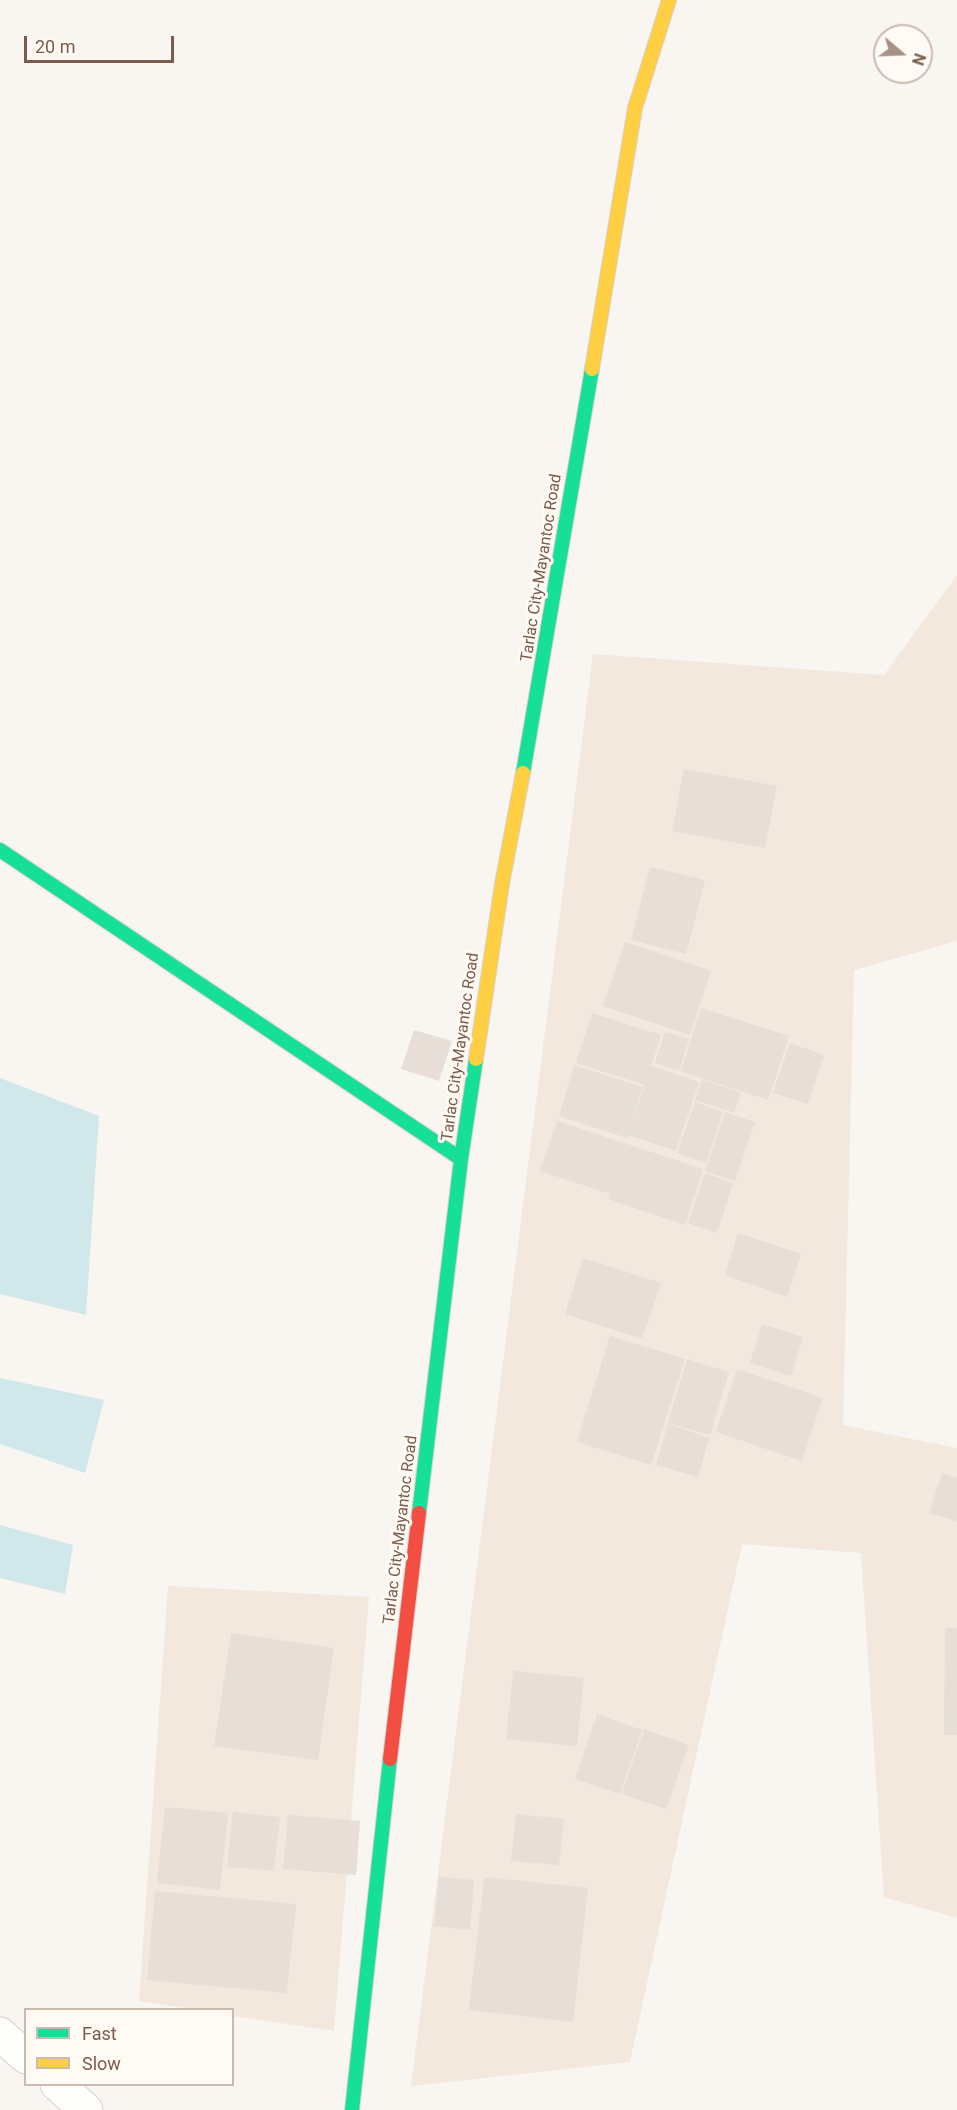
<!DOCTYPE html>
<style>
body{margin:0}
#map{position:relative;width:957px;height:2110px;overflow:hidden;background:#f9f5f0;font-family:Roboto,sans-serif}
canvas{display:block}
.legend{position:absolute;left:24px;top:2008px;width:210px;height:78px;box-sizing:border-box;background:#fffaf3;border:2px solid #cabbb1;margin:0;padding:8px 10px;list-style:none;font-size:18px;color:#7a5c4d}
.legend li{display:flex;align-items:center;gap:12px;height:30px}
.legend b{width:30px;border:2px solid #cabbb1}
.north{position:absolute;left:873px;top:24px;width:60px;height:60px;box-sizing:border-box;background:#fffaf3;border:2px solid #cabbb1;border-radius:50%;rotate:109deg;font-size:16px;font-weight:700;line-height:24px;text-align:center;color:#7a5c4d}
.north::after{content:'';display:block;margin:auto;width:21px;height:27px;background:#a69286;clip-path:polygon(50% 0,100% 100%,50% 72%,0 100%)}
.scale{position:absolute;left:24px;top:36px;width:150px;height:27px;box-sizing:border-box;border:3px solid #7a5c4d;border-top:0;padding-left:8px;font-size:18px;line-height:21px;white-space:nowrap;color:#7a5c4d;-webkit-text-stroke:4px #fffaf3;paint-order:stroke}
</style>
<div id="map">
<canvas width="957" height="2110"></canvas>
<ul class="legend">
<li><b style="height:8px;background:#16e098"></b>Fast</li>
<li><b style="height:8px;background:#ffcf43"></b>Slow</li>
</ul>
<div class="north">N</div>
<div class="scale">20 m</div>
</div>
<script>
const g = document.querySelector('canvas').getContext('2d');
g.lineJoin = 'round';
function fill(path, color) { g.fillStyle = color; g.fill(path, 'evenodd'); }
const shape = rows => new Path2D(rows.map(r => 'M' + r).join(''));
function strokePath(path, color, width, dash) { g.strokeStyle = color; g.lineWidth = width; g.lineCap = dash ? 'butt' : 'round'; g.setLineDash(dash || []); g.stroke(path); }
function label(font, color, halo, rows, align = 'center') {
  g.font = font + ' Roboto,sans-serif'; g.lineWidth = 6; g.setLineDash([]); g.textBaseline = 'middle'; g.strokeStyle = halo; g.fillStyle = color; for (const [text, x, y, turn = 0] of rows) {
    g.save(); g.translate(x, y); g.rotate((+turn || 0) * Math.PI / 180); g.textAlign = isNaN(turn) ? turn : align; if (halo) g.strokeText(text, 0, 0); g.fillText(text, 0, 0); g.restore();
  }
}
fill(shape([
 [957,575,957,941,854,970,843,1425,957,1448,957,1918,884,1897,861,1553,742,1544,630,2062,411,2086,593,654,884,675],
 [168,1586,369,1597,334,2031,233,2016,232,2010,193,2009,139,2001]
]), '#f2e8de');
fill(shape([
 [0,1078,99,1116,86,1315,0,1294],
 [0,1378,104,1400,85,1473,0,1444],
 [0,1525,73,1545,65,1594,0,1578]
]), '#d0e8ea');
fill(shape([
 [684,769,777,786,765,848,672,831],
 [650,867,705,880,686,954,631,940],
 [625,942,711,971,690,1035,603,1006],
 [701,1008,789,1036,768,1100,681,1071],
 [592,1013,661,1035,651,1066,699,1082,676,1151,628,1135,645,1085,576,1063],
 [414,1030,452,1041,439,1081,401,1069],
 [665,1032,689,1039,679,1071,655,1063],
 [790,1043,824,1055,808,1104,773,1093],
 [574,1065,643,1087,627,1138,559,1116],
 [702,1079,741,1093,734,1113,695,1100],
 [695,1102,723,1112,706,1163,677,1153],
 [725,1112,755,1122,735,1181,705,1171],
 [557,1121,703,1169,685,1225,608,1199,610,1194,540,1171],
 [705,1173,733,1183,717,1233,688,1223],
 [738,1233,801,1254,787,1297,725,1275],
 [583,1258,661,1283,642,1339,565,1314],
 [762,1324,803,1337,791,1376,750,1363],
 [610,1336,685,1359,651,1465,577,1442],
 [687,1359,729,1372,710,1435,668,1423],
 [737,1369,823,1398,802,1461,716,1432],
 [668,1424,709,1438,698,1477,656,1465],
 [942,1473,957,1478,957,1521,929,1513],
 [945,1628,957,1628,957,1735,944,1735],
 [231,1633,334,1648,318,1760,214,1746],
 [513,1671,584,1678,577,1746,506,1739],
 [597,1714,642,1730,620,1794,575,1779],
 [644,1729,689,1745,666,1809,622,1794],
 [165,1807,228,1813,220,1890,157,1883],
 [233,1812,280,1817,274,1871,227,1867],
 [516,1814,564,1819,559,1865,511,1861],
 [288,1815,360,1821,356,1875,283,1869],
 [439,1877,474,1880,470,1930,434,1926],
 [484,1877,588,1888,573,2022,469,2010],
 [155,1891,296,1904,287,1993,147,1980]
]), '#e6ded7');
const street = shape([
 [0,2034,26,2057],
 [57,2084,86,2110]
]);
const fast = shape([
 [523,773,592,369],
 [0,850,461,1159],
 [419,1513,461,1159,476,1059],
 [352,2110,390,1759]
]);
const slow = shape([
 [592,369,635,108,669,0],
 [476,1059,502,884,523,773]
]);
const jam = shape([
 [390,1759,419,1513]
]);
strokePath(street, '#d7d1cb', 35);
strokePath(fast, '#d9d2cb', 16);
strokePath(slow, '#d9d2cb', 16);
strokePath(jam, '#d9d2cb', 16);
strokePath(street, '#fefefd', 33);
strokePath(fast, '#16e098', 14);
strokePath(slow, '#ffcf43', 14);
strokePath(jam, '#f24e42', 14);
label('16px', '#7a5c4d', '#fffaf3', [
 ["Tarlac City-Mayantoc Road",542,568,-81],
 ["Tarlac City-Mayantoc Road",461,1047,-82],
 ["Tarlac City-Mayantoc Road",401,1530,-83]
]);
</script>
